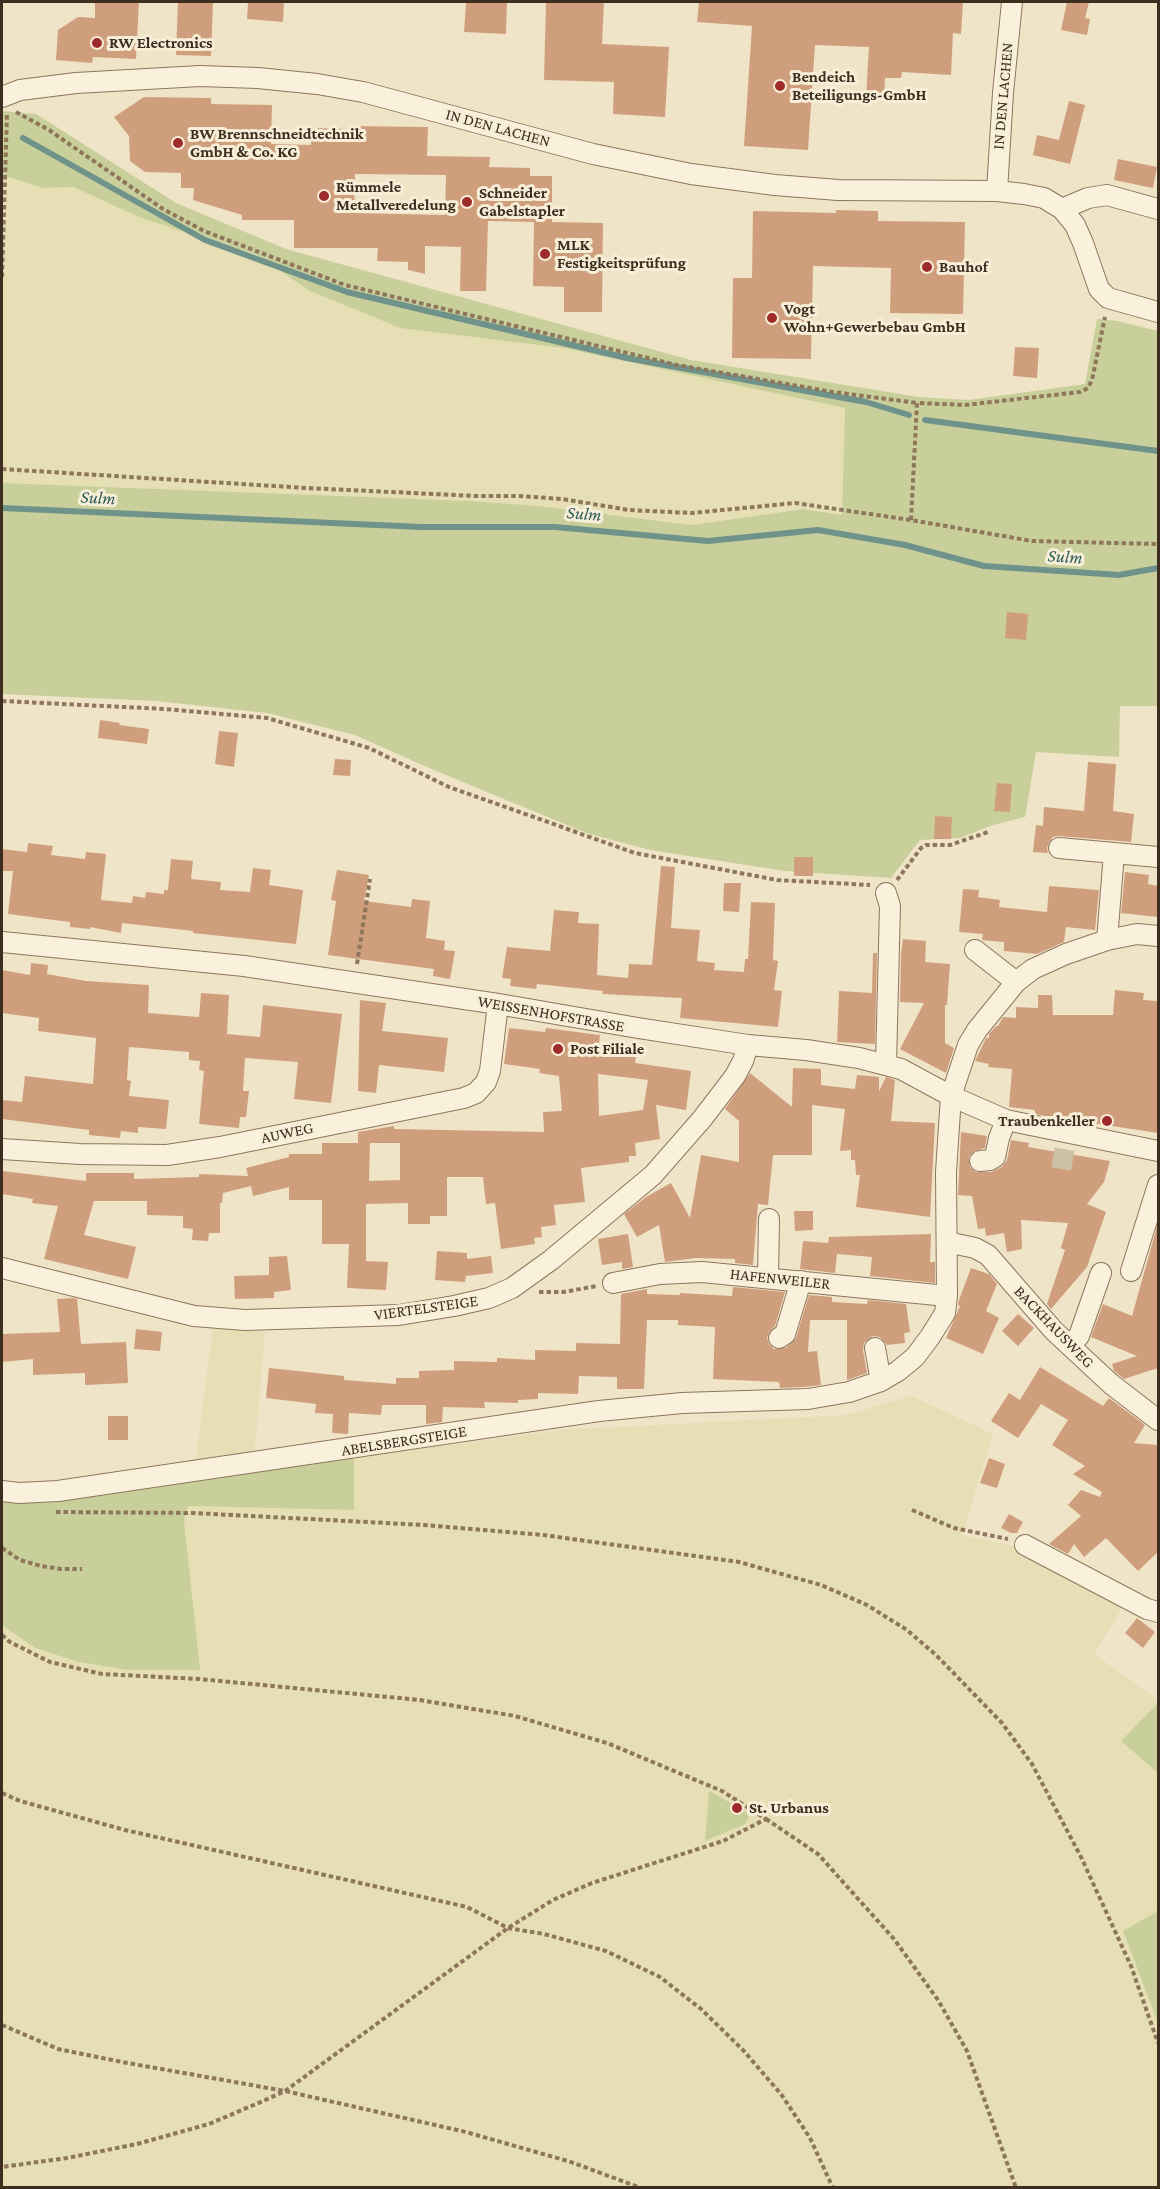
<!DOCTYPE html>
<meta charset="utf-8">
<style>
body{margin:0}
#map{position:relative;width:1160px;height:2189px;overflow:hidden;background:#f0e4c8;font-family:"Crimson Pro",serif}
canvas{display:block}
.frame{position:absolute;inset:0;border:3px solid #3d2e20;pointer-events:none}
</style>
<div id="map">
<canvas width="1160" height="2189"></canvas>
<div class="frame"></div>
</div>
<script>
const g = document.querySelector('canvas').getContext('2d');
g.lineJoin = 'round';
function fill(path, color) { g.fillStyle = color; g.fill(path, 'evenodd'); }
const shape = rows => new Path2D(rows.map(r => 'M' + r).join(''));
function strokePath(path, color, width, dash) { g.strokeStyle = color; g.lineWidth = width; g.lineCap = dash ? 'butt' : 'round'; g.setLineDash(dash || []); g.stroke(path); }
function label(font, color, halo, rows, align = 'center') {
  g.font = font + ' "Crimson Pro",serif'; g.lineWidth = 6; g.setLineDash([]); g.textBaseline = 'middle'; g.strokeStyle = halo; g.fillStyle = color; for (const [text, x, y, turn = 0] of rows) {
    g.save(); g.translate(x, y); g.rotate((+turn || 0) * Math.PI / 180); g.textAlign = isNaN(turn) ? turn : align; if (halo) g.strokeText(text, 0, 0); g.fillText(text, 0, 0); g.restore();
  }
}
fill(shape([
 [2,175,43,188,72,187,141,218,257,255,308,290,400,328,563,348,845,408,842,516,803,509,692,525,540,506,471,501,2,483],
 [213,1328,265,1331,253,1471,193,1481],
 [911,1396,993,1434,962,1535,1020,1547,1124,1605,1094,1654,1158,1700,1158,1703,1121,1741,1158,1773,1158,1911,1123,1931,1158,2023,1158,2187,2,2187,2,1625,35,1648,78,1662,129,1670,199,1670,184,1520,188,1506,354,1510,354,1458,561,1430,847,1415]
]), '#e6deb5');
fill(shape([
 [2,111,36,114,176,203,286,249,691,360,919,397,969,400,1085,384,1097,319,1118,321,1158,331,1158,706,1120,706,1119,757,1036,752,1025,817,993,825,960,838,920,840,891,878,785,871,650,850,589,834,436,771,355,735,267,713,156,701,2,694,2,483,471,501,540,506,692,525,803,509,842,515,845,408,563,348,400,328,308,290,257,255,141,218,73,187,43,188,2,175],
 [354,1458,354,1510,188,1506,184,1520,200,1670,129,1670,78,1662,35,1648,2,1625,2,1501,18,1501],
 [1158,1703,1158,1773,1121,1741],
 [709,1791,747,1812,749,1818,745,1824,705,1841],
 [1158,1911,1158,2023,1123,1931]
]), '#c9cf9b');
strokePath(shape([
 [23,138,205,240,347,292,627,358,866,402,909,415],
 [925,420,1158,451],
 [2,508,421,527,555,527,708,541,818,530,905,545,984,566,1119,575,1158,568]
]), '#6f938a', 6);
fill(shape([
 [95,2,139,2,136,59,93,57,92,63,56,60,58,30,78,17,95,18],
 [178,2,213,2,211,56,176,55],
 [248,2,284,2,283,22,247,19],
 [466,2,507,2,506,34,464,32],
 [546,2,604,2,602,44,669,47,665,117,613,114,614,82,544,80],
 [699,2,963,2,961,34,953,33,951,75,902,72,901,78,885,78,884,98,866,97,869,47,815,45,808,150,744,146,752,26,697,22],
 [1067,2,1089,2,1085,18,1090,19,1087,35,1061,30],
 [144,97,211,98,211,104,272,105,271,144,311,145,312,128,348,129,349,126,428,127,427,156,490,157,489,167,530,168,530,176,552,176,552,222,603,223,602,312,564,312,564,287,533,286,534,222,488,221,486,291,460,291,461,247,425,246,425,274,408,270,408,262,377,261,378,248,294,248,294,220,242,220,242,215,193,200,194,188,181,188,181,173,145,172,130,161,129,136,114,117],
 [355,174,446,175,445,215,354,213],
 [1069,101,1085,105,1070,164,1033,155,1037,135,1059,140],
 [1118,159,1157,167,1153,188,1114,180],
 [836,210,878,211,878,221,965,222,963,314,890,313,891,268,813,266,811,359,732,358,733,278,752,278,753,211,836,213],
 [1015,347,1039,348,1037,378,1013,376],
 [1007,612,1028,614,1026,640,1005,638],
 [100,720,120,723,119,725,149,729,147,744,98,738],
 [219,731,238,733,234,767,215,764],
 [335,759,351,760,350,776,333,775],
 [1088,762,1116,764,1113,811,1134,814,1131,842,1059,836,1053,837,1049,842,1047,848,1048,853,1033,852,1036,825,1043,826,1044,807,1084,811],
 [997,783,1012,784,1010,812,994,811],
 [935,816,952,817,951,839,934,839],
 [28,843,53,846,51,855,85,859,86,852,106,854,101,900,132,903,133,896,145,898,146,892,164,894,164,890,168,890,171,859,193,861,191,879,221,882,220,890,250,892,253,868,271,870,269,885,303,890,296,944,193,933,193,931,122,923,121,933,90,927,90,929,70,927,70,922,8,914,13,871,2,871,2,849,27,852],
 [794,857,813,857,813,876,794,876],
 [661,866,675,867,671,928,700,930,697,961,715,963,714,970,744,972,745,959,748,959,751,902,775,903,773,960,778,961,774,990,782,991,778,1027,680,1018,682,998,602,994,603,991,537,984,536,989,510,986,511,979,502,978,507,947,550,951,554,910,579,912,578,923,599,924,597,975,628,978,629,964,652,965],
 [337,870,369,875,364,901,411,907,412,899,430,901,426,938,445,941,444,950,455,951,450,979,433,976,434,969,328,955,336,901,331,900],
 [1125,872,1149,875,1148,884,1158,886,1158,917,1121,913],
 [724,883,741,883,739,912,723,911],
 [1049,886,1099,890,1095,930,1066,927,1064,942,1037,954,1004,951,1004,942,982,940,983,934,959,932,963,889,979,890,978,897,1000,900,999,907,1047,912],
 [903,939,926,941,925,962,950,964,947,1005,945,1005,945,1043,954,1048,946,1073,900,1049,924,1003,900,1002,901,954],
 [873,953,877,953,875,1044,837,1042,839,991,872,993],
 [31,963,48,965,47,974,86,981,149,985,148,1013,199,1017,201,993,229,995,227,1034,260,1037,263,1005,342,1014,331,1103,294,1099,298,1062,245,1058,243,1091,249,1091,246,1117,240,1117,239,1128,199,1124,204,1071,199,1070,200,1061,189,1060,189,1052,129,1047,127,1080,131,1081,129,1096,169,1100,166,1129,138,1127,138,1133,121,1131,120,1138,89,1135,89,1130,2,1119,2,1100,22,1102,25,1076,93,1084,96,1038,38,1031,39,1018,2,1013,2,970,30,975],
 [1115,990,1144,993,1143,1000,1158,1001,1158,1133,1086,1122,1086,1119,1045,1116,1035,1114,1035,1110,1009,1107,1012,1069,988,1067,989,1064,975,1061,986,1038,989,1038,989,1034,996,1026,998,1026,1003,1017,1016,1018,1016,1007,1038,1008,1038,995,1052,995,1053,1015,1113,1015],
 [360,1000,386,1003,382,1031,448,1038,444,1072,379,1065,376,1093,358,1091],
 [509,1028,545,1032,546,1028,600,1035,599,1044,637,1049,635,1063,691,1071,686,1110,656,1105,660,1139,635,1143,636,1156,629,1156,629,1162,581,1168,585,1202,554,1205,556,1225,541,1227,542,1237,534,1238,535,1244,501,1249,495,1203,486,1204,483,1177,447,1177,447,1216,430,1216,430,1224,408,1224,408,1203,366,1204,366,1261,388,1262,386,1290,347,1288,349,1244,322,1244,322,1200,289,1200,289,1187,253,1196,251,1186,223,1193,222,1203,220,1203,220,1233,209,1233,208,1241,192,1240,193,1229,183,1228,183,1216,147,1215,147,1201,94,1201,84,1235,136,1247,128,1279,44,1259,58,1206,32,1203,33,1199,2,1194,2,1171,86,1181,86,1173,134,1173,134,1179,199,1177,199,1174,248,1176,246,1168,289,1157,289,1154,322,1154,322,1143,370,1143,369,1181,400,1180,400,1143,358,1143,358,1132,394,1126,394,1129,544,1132,543,1112,562,1111,559,1076,539,1073,540,1069,504,1064],
 [598,1074,648,1080,643,1110,599,1116],
 [793,1068,821,1069,821,1085,855,1089,857,1075,879,1077,879,1091,886,1077,895,1080,891,1121,935,1123,930,1217,856,1207,860,1175,856,1175,855,1160,851,1160,851,1150,840,1151,845,1109,812,1105,812,1155,773,1155,768,1205,758,1204,753,1265,735,1263,735,1259,696,1258,665,1262,659,1225,637,1237,624,1214,646,1197,671,1183,690,1218,701,1155,739,1162,739,1121,725,1109,750,1073,792,1107],
 [961,1132,987,1136,985,1148,974,1151,969,1157,970,1167,976,1172,991,1172,1002,1167,1007,1160,1011,1140,1029,1143,1028,1147,1110,1161,1104,1182,1087,1204,1106,1212,1087,1267,1051,1309,1047,1304,1065,1250,1061,1248,1068,1223,1021,1220,1022,1249,1007,1252,1004,1233,986,1236,985,1228,978,1229,972,1196,958,1195],
 [794,1211,813,1211,813,1230,795,1231],
 [1158,1223,1158,1368,1124,1379,1114,1371,1112,1364,1137,1356,1091,1337,1103,1304,1132,1316],
 [628,1234,633,1267,622,1269,622,1262,602,1265,598,1239],
 [931,1234,930,1262,935,1262,935,1283,870,1276,872,1257,837,1254,835,1273,800,1269,803,1241,828,1243,829,1237],
 [437,1251,467,1253,467,1259,491,1256,493,1273,466,1276,465,1282,435,1280],
 [287,1256,291,1290,274,1292,274,1298,235,1299,234,1276,269,1275,269,1257],
 [971,1268,989,1274,997,1284,986,1311,999,1318,983,1354,946,1338,960,1306,958,1305,959,1300],
 [733,1287,785,1292,775,1326,769,1332,767,1338,769,1344,774,1349,786,1348,796,1338,809,1295,832,1297,832,1302,867,1304,868,1300,906,1304,910,1332,904,1333,905,1343,887,1345,880,1337,873,1336,868,1339,864,1343,863,1350,867,1373,847,1380,847,1320,810,1320,808,1352,817,1351,821,1385,804,1387,780,1388,779,1382,713,1379,715,1327,678,1325,678,1320,647,1320,644,1389,617,1389,617,1377,579,1376,578,1394,538,1393,538,1399,518,1400,518,1403,484,1402,485,1408,443,1407,442,1422,426,1424,426,1405,382,1405,381,1415,349,1413,348,1434,332,1433,333,1414,315,1413,316,1404,266,1398,269,1368,344,1376,344,1380,396,1384,396,1378,419,1378,419,1371,454,1370,454,1361,497,1362,497,1358,535,1360,535,1350,576,1351,576,1343,620,1344,621,1294,647,1289,647,1294,680,1295,680,1293,732,1296],
 [73,1298,77,1299,81,1344,126,1342,128,1383,85,1385,85,1373,33,1375,33,1359,2,1362,2,1334,60,1332,57,1299],
 [1018,1314,1034,1328,1018,1346,1002,1331],
 [136,1329,162,1332,160,1351,134,1349],
 [1040,1367,1103,1406,1109,1398,1145,1425,1134,1443,1158,1445,1158,1552,1138,1571,1106,1538,1084,1557,1074,1544,1068,1554,1049,1544,1081,1516,1068,1505,1081,1490,1100,1497,1102,1492,1073,1474,1085,1466,1052,1445,1068,1420,1041,1404,1018,1438,991,1421,1009,1393,1020,1400],
 [108,1416,128,1416,128,1440,108,1440],
 [989,1458,1005,1464,997,1488,980,1483],
 [1009,1514,1023,1522,1017,1533,1011,1533,1001,1528],
 [1137,1618,1155,1632,1143,1648,1125,1633]
]), '#cf9f7d');
strokePath(shape([
 [1061,1169,1065,1147]
]), '#ccc0a6', 20, [20, 10]);
const minor = shape([
 [2,97,20,90,76,83,200,76,258,78,317,84,363,92,593,154,691,174,775,185,838,190,997,191,1024,194,1044,198,1062,209,1075,225,1083,243,1099,289,1108,298,1158,312],
 [997,191,1003,93,1012,2],
 [1062,209,1088,198,1107,195,1158,209],
 [1059,848,1158,857],
 [886,893,890,906,886,1064],
 [1107,940,1114,853],
 [2,942,244,966,498,1004,638,1028,748,1045,806,1050,859,1058,901,1069,951,1096,1006,1120,1158,1151],
 [975,950,1016,982],
 [2,1149,80,1154,167,1155,220,1147,464,1098,476,1093,486,1082,490,1071,498,1004],
 [980,1161,990,1160,995,1157,999,1138,1006,1120],
 [947,1242,975,1248,988,1255,1054,1331,1111,1384,1158,1420],
 [2,1268,194,1316,245,1320,399,1315,454,1306,489,1298,512,1288,551,1260,653,1175,702,1119,735,1076,743,1061,748,1045],
 [1131,1271,1158,1185],
 [768,1278,769,1219],
 [613,1283,660,1274,702,1272,947,1296],
 [779,1338,785,1334,801,1281],
 [1069,1345,1079,1336,1101,1273],
 [875,1348,881,1381],
 [2,1491,19,1493,58,1491,599,1411,682,1403,808,1399,849,1392,881,1381,898,1371,915,1357,930,1337,945,1313,947,1296,946,1172,951,1096,968,1045,977,1030,1016,982,1033,969,1066,954,1107,940,1137,934,1158,936],
 [1025,1545,1147,1609,1158,1612]
]);
strokePath(minor, '#8d765c', 22);
strokePath(shape([
 [16,112,49,130,163,209,204,231,345,285,677,365,833,392,917,403],
 [2,277,7,113],
 [2,469,306,488,476,496,519,496,562,499,629,510,692,513,795,503,911,520,1032,541,1158,544],
 [911,520,917,403,965,405,1080,392,1088,388,1092,380,1105,317],
 [2,701,165,709,267,718,369,748,449,787,635,853,777,880,870,885],
 [897,880,921,848,926,845,950,845,988,832],
 [357,964,370,879],
 [539,1292,563,1292,597,1286],
 [912,1510,954,1528,1008,1539],
 [56,1512,194,1513,424,1525,543,1535,739,1562,821,1585,867,1605,907,1630,936,1655,1002,1723,1032,1764,1081,1857,1131,1966,1158,2043],
 [2,1548,20,1560,41,1566,61,1569,82,1569],
 [2,1635,10,1642,50,1662,102,1674,199,1679,420,1700,515,1716,607,1743,722,1791,766,1819,723,1841,592,1883,553,1900,508,1928,285,2091,263,2101,209,2124,137,2144,67,2158,2,2167],
 [2,1793,20,1801,125,1830,467,1907,508,1928,544,1934,606,1951,660,1977,701,2009,743,2050,781,2094,810,2138,833,2188],
 [766,1819,818,1854,894,1939,938,2000,967,2051,1016,2188],
 [2,2025,58,2049,122,2062,285,2091,466,2132,571,2162,641,2188]
]), '#8d765c', 4, [4.5, 3]);
strokePath(minor, '#faf1dc', 20);
for (const [x, y, r, color] of [
 [97,43,6,"#9e2a2b"],
 [780,86,6,"#9e2a2b"],
 [178,143,6,"#9e2a2b"],
 [324,196,6,"#9e2a2b"],
 [467,202,6,"#9e2a2b"],
 [545,254,6,"#9e2a2b"],
 [927,267,6,"#9e2a2b"],
 [772,318,6,"#9e2a2b"],
 [558,1049,6,"#9e2a2b"],
 [1107,1121,6,"#9e2a2b"],
 [737,1808,6,"#9e2a2b"]
]) { const dot = new Path2D(); dot.arc(x, y, r, 0, 2 * Math.PI); g.fillStyle = color; g.fill(dot); strokePath(dot, '#f7eed8', 2); }
label('bold 16px', '#3d2e20', '#f7eed8', [
 ["RW Electronics",109,43],
 ["Bendeich",792,77],
 ["Beteiligungs-GmbH",792,95],
 ["BW Brennschneidtechnik",190,134],
 ["GmbH & Co. KG",190,152],
 ["Rümmele",336,187],
 ["Metallveredelung",336,205],
 ["Schneider",479,193],
 ["Gabelstapler",479,211],
 ["MLK",557,245],
 ["Festigkeitsprüfung",557,263],
 ["Bauhof",939,267],
 ["Vogt",784,309],
 ["Wohn+Gewerbebau GmbH",784,327],
 ["Post Filiale",570,1049],
 ["Traubenkeller",1095,1121,"right"],
 ["St. Urbanus",749,1808]
], 'left');
label('16px', '#3d2e20', '#f7eed8', [
 ["IN DEN LACHEN",1003,96,-85],
 ["IN DEN LACHEN",498,128,15],
 ["WEISSENHOFSTRASSE",551,1014,10],
 ["AUWEG",287,1133,-12],
 ["HAFENWEILER",780,1279,6],
 ["VIERTELSTEIGE",426,1308,-8],
 ["BACKHAUSWEG",1054,1327,46],
 ["ABELSBERGSTEIGE",404,1441,-9]
]);
label('italic 18px', '#2f5d5a', '#f7eed8', [
 ["Sulm",98,498,3],
 ["Sulm",584,514,5],
 ["Sulm",1065,557,4]
]);
</script>
